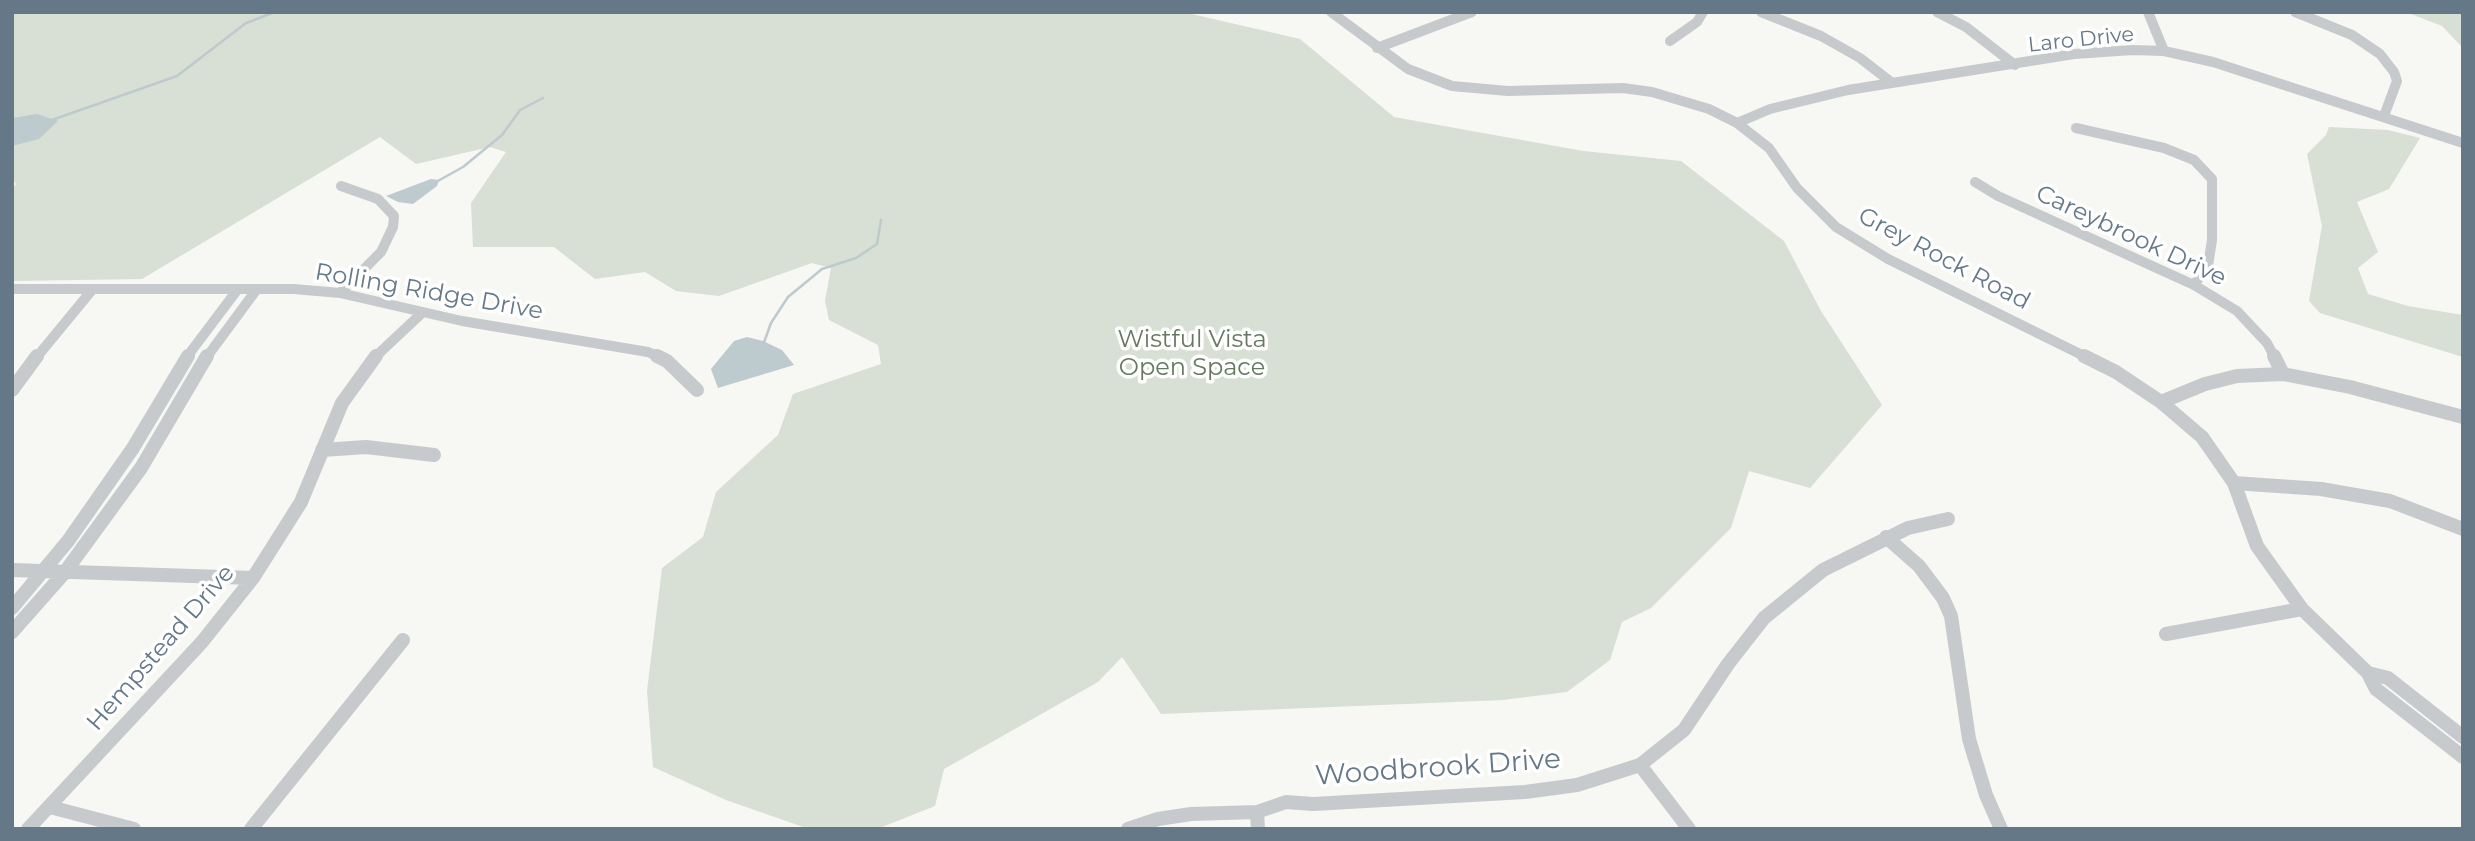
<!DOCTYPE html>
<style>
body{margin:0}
#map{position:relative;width:2475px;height:841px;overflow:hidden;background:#f7f7f3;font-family:Montserrat,sans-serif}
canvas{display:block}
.frame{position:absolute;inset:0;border:14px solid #647887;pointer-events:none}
</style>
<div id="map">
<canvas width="2475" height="841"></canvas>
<div class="frame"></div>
</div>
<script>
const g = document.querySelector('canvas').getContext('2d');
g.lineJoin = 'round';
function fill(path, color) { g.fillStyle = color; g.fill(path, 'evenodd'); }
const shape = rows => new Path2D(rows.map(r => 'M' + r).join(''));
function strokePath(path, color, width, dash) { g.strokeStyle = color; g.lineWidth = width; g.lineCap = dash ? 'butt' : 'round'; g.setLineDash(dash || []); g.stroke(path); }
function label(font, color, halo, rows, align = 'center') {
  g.font = font + ' Montserrat,sans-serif'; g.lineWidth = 7; g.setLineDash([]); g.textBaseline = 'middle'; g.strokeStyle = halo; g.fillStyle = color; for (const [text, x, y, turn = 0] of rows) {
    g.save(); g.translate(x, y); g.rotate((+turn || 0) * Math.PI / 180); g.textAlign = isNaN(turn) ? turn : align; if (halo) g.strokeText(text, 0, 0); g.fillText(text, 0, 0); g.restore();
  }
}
fill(shape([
 [12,12,1183,12,1300,39,1394,117,1583,151,1681,161,1784,241,1821,311,1882,405,1810,488,1749,471,1731,528,1651,608,1622,622,1610,660,1567,692,1503,700,1161,714,1122,657,1098,682,944,769,935,806,877,829,809,829,726,800,653,767,647,691,662,568,703,537,716,492,778,435,793,394,881,364,878,345,829,320,825,301,831,268,812,263,719,296,676,291,645,272,595,279,554,247,473,247,471,203,506,152,490,147,416,164,380,137,142,279,12,281,12,189,16,184,12,178],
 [2406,12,2463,12,2463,48,2442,26],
 [2329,127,2388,130,2420,138,2389,189,2357,202,2378,252,2358,268,2368,294,2408,306,2463,315,2463,357,2320,313,2309,301,2322,226,2307,154,2326,135]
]), '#d8dfd4');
fill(shape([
 [37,114,58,121,39,139,12,146,12,118],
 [431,179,439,180,437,186,413,204,398,202,386,196],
 [747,337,763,341,782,350,794,365,718,388,711,369,734,341]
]), '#bdcace');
strokePath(shape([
 [49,121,177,76,246,23,275,12],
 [436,182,463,167,502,135,520,110,543,98],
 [763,345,771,323,788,297,822,269,856,258,877,244,881,220]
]), '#bdcace', 2.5);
strokePath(shape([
 [1331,12,1408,69,1452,86,1508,91,1623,88,1652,92,1709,109,1737,123,1769,148,1797,188,1836,227,1888,259,2088,358],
 [1761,12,1821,36,1860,58,1891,82],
 [1937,12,1966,27,2015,65],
 [2148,12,2164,51],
 [2295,12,2352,35,2380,54,2394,72,2397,81,2384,116],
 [1670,41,1697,22,1703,12],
 [1377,48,1472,12],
 [1737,123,1770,109,1848,90,2074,54,2133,50,2164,51,2213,62,2463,143],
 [2076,128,2164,148,2194,160,2212,179,2212,240,2208,266,2194,285],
 [1975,182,1998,196,2194,285,2237,311,2267,343,2275,358],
 [12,289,294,289,340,293,462,321,648,352,661,358],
 [340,293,381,252,393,227,394,216,378,199,341,186],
 [36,358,92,290],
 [186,358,238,289],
 [206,358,257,289],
 [374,358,423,312]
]), '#c6cacd', 10);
strokePath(shape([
 [657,356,667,361,697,390],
 [2084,356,2116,372,2161,402,2202,437,2234,483,2257,546,2302,609,2368,673,2376,689,2463,757],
 [2274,356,2283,374],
 [12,390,37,356],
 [2161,402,2205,384,2237,376,2283,374,2350,387,2463,417],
 [322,450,366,447,434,455],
 [2234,483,2321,489,2390,501,2463,529],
 [1886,537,1919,566,1943,598,1951,616,1969,739,1986,795,2001,829],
 [12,570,253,578],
 [12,608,68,541,133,448,188,356],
 [12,632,65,572,141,468,207,356],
 [2166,634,2302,609],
 [2368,673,2388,678,2463,737],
 [1640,765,1689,829],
 [50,807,134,829],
 [1257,812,1258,829],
 [28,829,202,642,253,578,301,502,342,403,376,356],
 [251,829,403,640],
 [1128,829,1158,819,1191,814,1257,812,1286,802,1313,804,1525,792,1577,785,1640,765,1684,730,1728,664,1764,618,1823,570,1908,528,1948,519]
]), '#c6cacd', 14);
label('21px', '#647887', '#fff', [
 ["Laro Drive",2081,40,-6]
]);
label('24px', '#647887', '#fff', [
 ["Careybrook Drive",2131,236,25],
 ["Grey Rock Road",1944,259,28],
 ["Rolling Ridge Drive",429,292,10],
 ["Hempstead Drive",161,648,-49]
]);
label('24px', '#65795f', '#fff', [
 ["Wistful Vista",1192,340],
 ["Open Space",1192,368]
]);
label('28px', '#647887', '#fff', [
 ["Woodbrook Drive",1438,768,-4]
]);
</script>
